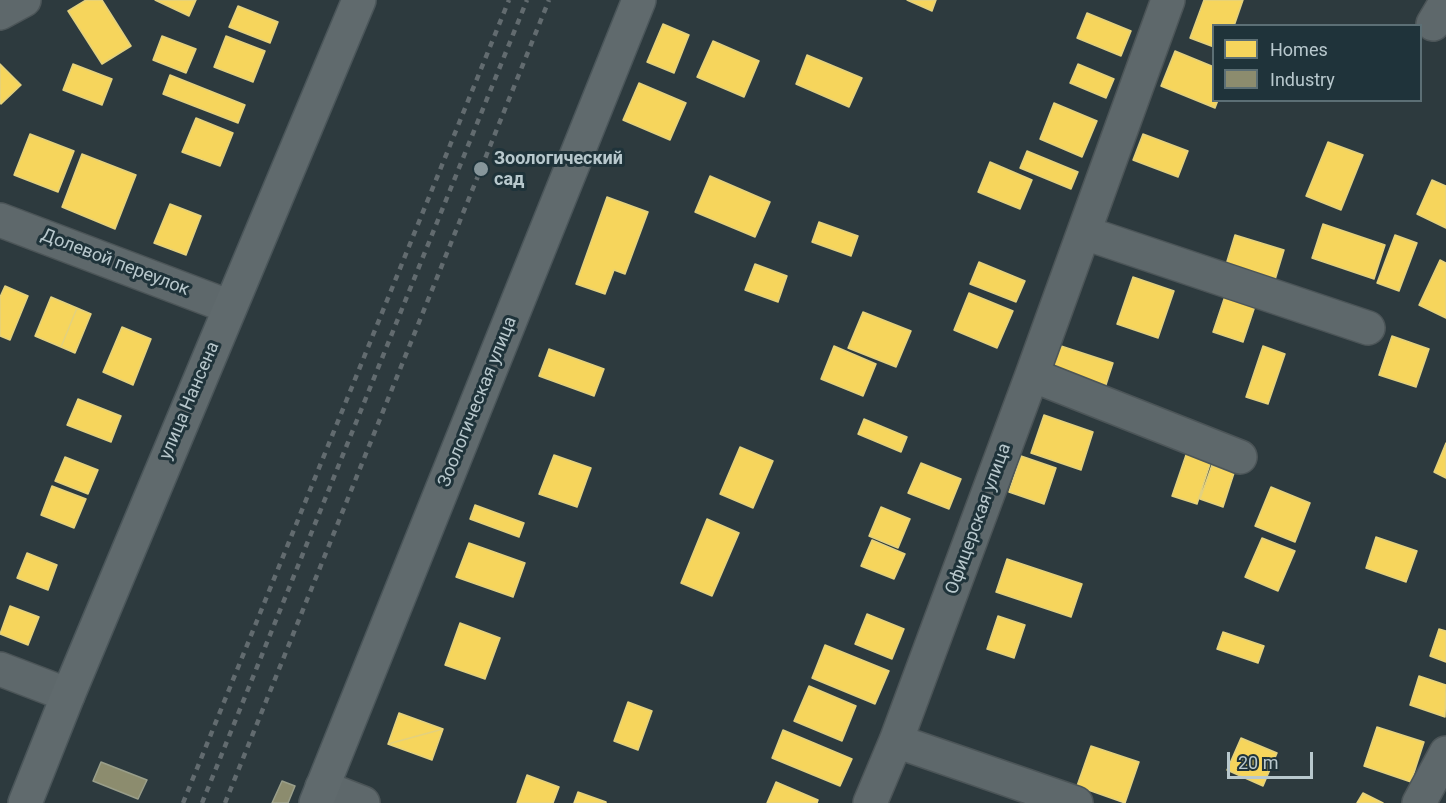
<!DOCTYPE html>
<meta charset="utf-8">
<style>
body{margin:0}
#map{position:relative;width:1446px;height:803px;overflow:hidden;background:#2d3a3e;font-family:Roboto,sans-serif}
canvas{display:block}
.legend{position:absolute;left:1212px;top:24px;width:210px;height:78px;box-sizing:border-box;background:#1f333a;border:2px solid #5c6f75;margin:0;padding:8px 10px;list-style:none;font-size:18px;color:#b8c8cd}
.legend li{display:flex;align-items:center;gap:12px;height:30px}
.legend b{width:30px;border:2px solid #5c6f75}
.scale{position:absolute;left:1227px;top:752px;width:86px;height:27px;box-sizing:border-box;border:3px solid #b8c8cd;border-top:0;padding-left:8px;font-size:18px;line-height:21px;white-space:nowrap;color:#b8c8cd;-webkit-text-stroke:4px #1f333a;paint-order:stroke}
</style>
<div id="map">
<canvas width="1446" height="803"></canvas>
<ul class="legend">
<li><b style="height:16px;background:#f6d55c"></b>Homes</li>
<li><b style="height:16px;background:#8c8c6e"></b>Industry</li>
</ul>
<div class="scale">20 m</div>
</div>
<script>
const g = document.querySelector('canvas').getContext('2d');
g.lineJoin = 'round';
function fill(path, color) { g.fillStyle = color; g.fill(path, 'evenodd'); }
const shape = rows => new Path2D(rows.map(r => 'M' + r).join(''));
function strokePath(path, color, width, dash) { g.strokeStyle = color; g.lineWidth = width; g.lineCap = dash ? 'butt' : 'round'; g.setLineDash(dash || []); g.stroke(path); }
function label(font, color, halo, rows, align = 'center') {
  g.font = font + ' Roboto,sans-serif'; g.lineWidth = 6; g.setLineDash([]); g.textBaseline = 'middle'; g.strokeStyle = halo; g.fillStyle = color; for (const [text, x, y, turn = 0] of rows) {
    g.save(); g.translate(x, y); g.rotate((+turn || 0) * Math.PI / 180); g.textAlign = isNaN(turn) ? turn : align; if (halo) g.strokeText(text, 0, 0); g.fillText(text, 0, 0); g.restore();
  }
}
const homes = shape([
 [86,0,102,0,131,46,102,64,68,11,86,0],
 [155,0,196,0,189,16,155,0],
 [907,0,936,0,932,11,907,0],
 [1204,0,1243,0,1234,26,1214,26,1214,47,1190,38,1204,0],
 [238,6,278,22,270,43,229,27,238,6],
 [1087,13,1131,31,1121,56,1077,38,1087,13],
 [663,24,689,35,674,73,647,62,663,24],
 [162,36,196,49,186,73,153,60,162,36],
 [226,36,265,51,253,82,214,67,226,36],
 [713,41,759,61,744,97,697,77,713,41],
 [1175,51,1214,67,1214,100,1218,100,1215,108,1161,86,1175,51],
 [807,55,862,78,849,107,796,84,807,55],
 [0,64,21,85,1,104,0,103,0,64],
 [73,64,112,79,102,105,63,90,73,64],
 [1078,64,1114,79,1106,98,1070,83,1078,64],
 [170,75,245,105,238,123,163,94,170,75],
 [639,83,686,103,670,140,623,120,639,83],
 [1054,103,1097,121,1082,157,1040,139,1054,103],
 [196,118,233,133,220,166,182,152,196,118],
 [30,134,74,151,58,192,14,175,30,134],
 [1143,134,1188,151,1178,177,1133,160,1143,134],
 [1328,142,1363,155,1341,210,1306,196,1328,142],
 [1027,151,1078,172,1071,189,1020,168,1027,151],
 [82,154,136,175,115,229,62,207,82,154],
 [990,162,1032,180,1020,209,978,192,990,162],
 [710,176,770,202,755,237,695,212,710,176],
 [1432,180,1446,186,1446,228,1417,214,1432,180],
 [607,197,648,212,625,274,614,270,605,294,576,284,607,197],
 [170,204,201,216,186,255,154,243,170,204],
 [819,222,858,236,851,256,812,242,819,222],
 [1323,224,1385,245,1374,279,1312,258,1323,224],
 [1235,235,1284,250,1274,283,1225,268,1235,235],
 [1395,235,1417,243,1399,291,1377,283,1395,235],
 [1440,260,1446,263,1446,318,1419,305,1440,260],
 [979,262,1025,281,1016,302,970,284,979,262],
 [755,264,787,276,778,302,745,290,755,264],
 [1133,277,1174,291,1158,338,1117,324,1133,277],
 [5,286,28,296,10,340,0,336,0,297,5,286],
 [1227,290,1257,300,1243,342,1213,332,1227,290],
 [969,293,1013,311,997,348,954,330,969,293],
 [51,297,77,308,61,347,35,336,51,297],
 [77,308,91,314,75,353,61,347,77,308],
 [863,312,911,331,896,367,848,348,863,312],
 [122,327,151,339,133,385,103,372,122,327],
 [1392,336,1429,349,1416,387,1379,375,1392,336],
 [834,346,876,364,863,396,821,379,834,346],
 [1061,346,1113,363,1104,391,1051,374,1061,346],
 [1263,346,1285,354,1268,404,1246,397,1263,346],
 [549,349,604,369,594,396,539,376,549,349],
 [78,399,121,416,111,442,67,425,78,399],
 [1044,415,1093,432,1081,470,1031,453,1044,415],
 [864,419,907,437,901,452,858,434,864,419],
 [1446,443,1446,478,1434,472,1446,443],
 [740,447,773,461,753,508,720,494,740,447],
 [1187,452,1211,461,1197,504,1172,496,1187,452],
 [554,455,591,468,577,507,539,494,554,455],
 [1021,456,1056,468,1044,504,1009,492,1021,456],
 [65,457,98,470,88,494,55,481,65,457],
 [921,463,961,479,949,509,908,493,921,463],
 [1212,465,1234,473,1223,507,1200,499,1212,465],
 [52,486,86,499,74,528,41,515,52,486],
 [1271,487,1310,503,1295,542,1255,526,1271,487],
 [475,505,524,523,519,537,470,519,475,505],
 [881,507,910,519,898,548,869,536,881,507],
 [707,519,739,533,712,596,681,583,707,519],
 [1376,537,1417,551,1406,582,1366,568,1376,537],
 [1262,538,1295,551,1278,591,1245,577,1262,538],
 [872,540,905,554,894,579,861,566,872,540],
 [469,543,525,563,513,597,456,577,469,543],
 [27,553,57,565,48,590,17,578,27,553],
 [1007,559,1082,584,1071,617,996,592,1007,559],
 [10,606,39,617,28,645,0,634,10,606],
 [867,614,904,629,892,659,855,644,867,614],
 [998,616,1025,625,1014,658,987,649,998,616],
 [460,623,500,638,485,679,445,665,460,623],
 [1439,629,1446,631,1446,662,1430,656,1439,629],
 [1223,632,1264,646,1258,663,1217,649,1223,632],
 [825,645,889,671,875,704,812,678,825,645],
 [1419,676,1446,685,1445,717,1410,705,1419,676],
 [809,686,856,706,842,741,794,721,809,686],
 [628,702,652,711,638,750,614,741,628,702],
 [399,713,443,729,388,744,399,713],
 [1377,727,1424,742,1411,782,1364,766,1377,727],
 [443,729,432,760,388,744,443,729],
 [783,730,852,759,840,786,772,758,783,730],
 [1241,738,1277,753,1263,786,1227,770,1241,738],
 [1091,746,1139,762,1125,803,1077,786,1091,746],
 [527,775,559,787,553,803,517,803,527,775],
 [776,782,818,800,817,803,767,803,776,782],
 [578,792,606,802,606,803,574,803,578,792],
 [1363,793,1383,803,1357,803,1363,793]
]);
fill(homes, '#f6d55c');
strokePath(homes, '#e3d17e', 1.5);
const industry = shape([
 [101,762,147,780,138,799,93,781,101,762],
 [282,781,295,786,288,803,272,803,282,781]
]);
fill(industry, '#8c8c6e');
strokePath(industry, '#999e8a', 1.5);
const minor = shape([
 [0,13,24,0],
 [1433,24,1446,2],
 [0,220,230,307],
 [1085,233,1368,328],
 [1032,375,1240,457],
 [0,669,68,695],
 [896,741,1076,803],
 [322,787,363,803],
 [870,803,896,741,1032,375,1168,0],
 [1419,803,1446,753]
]);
const major = shape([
 [25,803,68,695,359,0],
 [316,803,639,0]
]);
strokePath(minor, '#4c5558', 36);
strokePath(major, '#4b565a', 36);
strokePath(minor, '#5e686b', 33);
strokePath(major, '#606a6d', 33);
strokePath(shape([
 [183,803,509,0],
 [202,803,527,0],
 [225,803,549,0]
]), '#626b6f', 4.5, [6, 6]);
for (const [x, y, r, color] of [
 [481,169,8,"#87969b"]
]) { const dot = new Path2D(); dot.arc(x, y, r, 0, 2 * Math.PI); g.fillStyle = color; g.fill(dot); strokePath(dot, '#1f333a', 2); }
label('bold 18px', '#b8c8cd', '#1f333a', [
 ["Зоологический",494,159],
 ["сад",494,180]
], 'left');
label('18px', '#b8c8cd', '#1f333a', [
 ["Долевой переулок",115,263,21],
 ["улица Нансена",190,401,-67],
 ["Зоологическая улица",478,402,-68],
 ["Офицерская улица",979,519,-70]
]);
</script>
